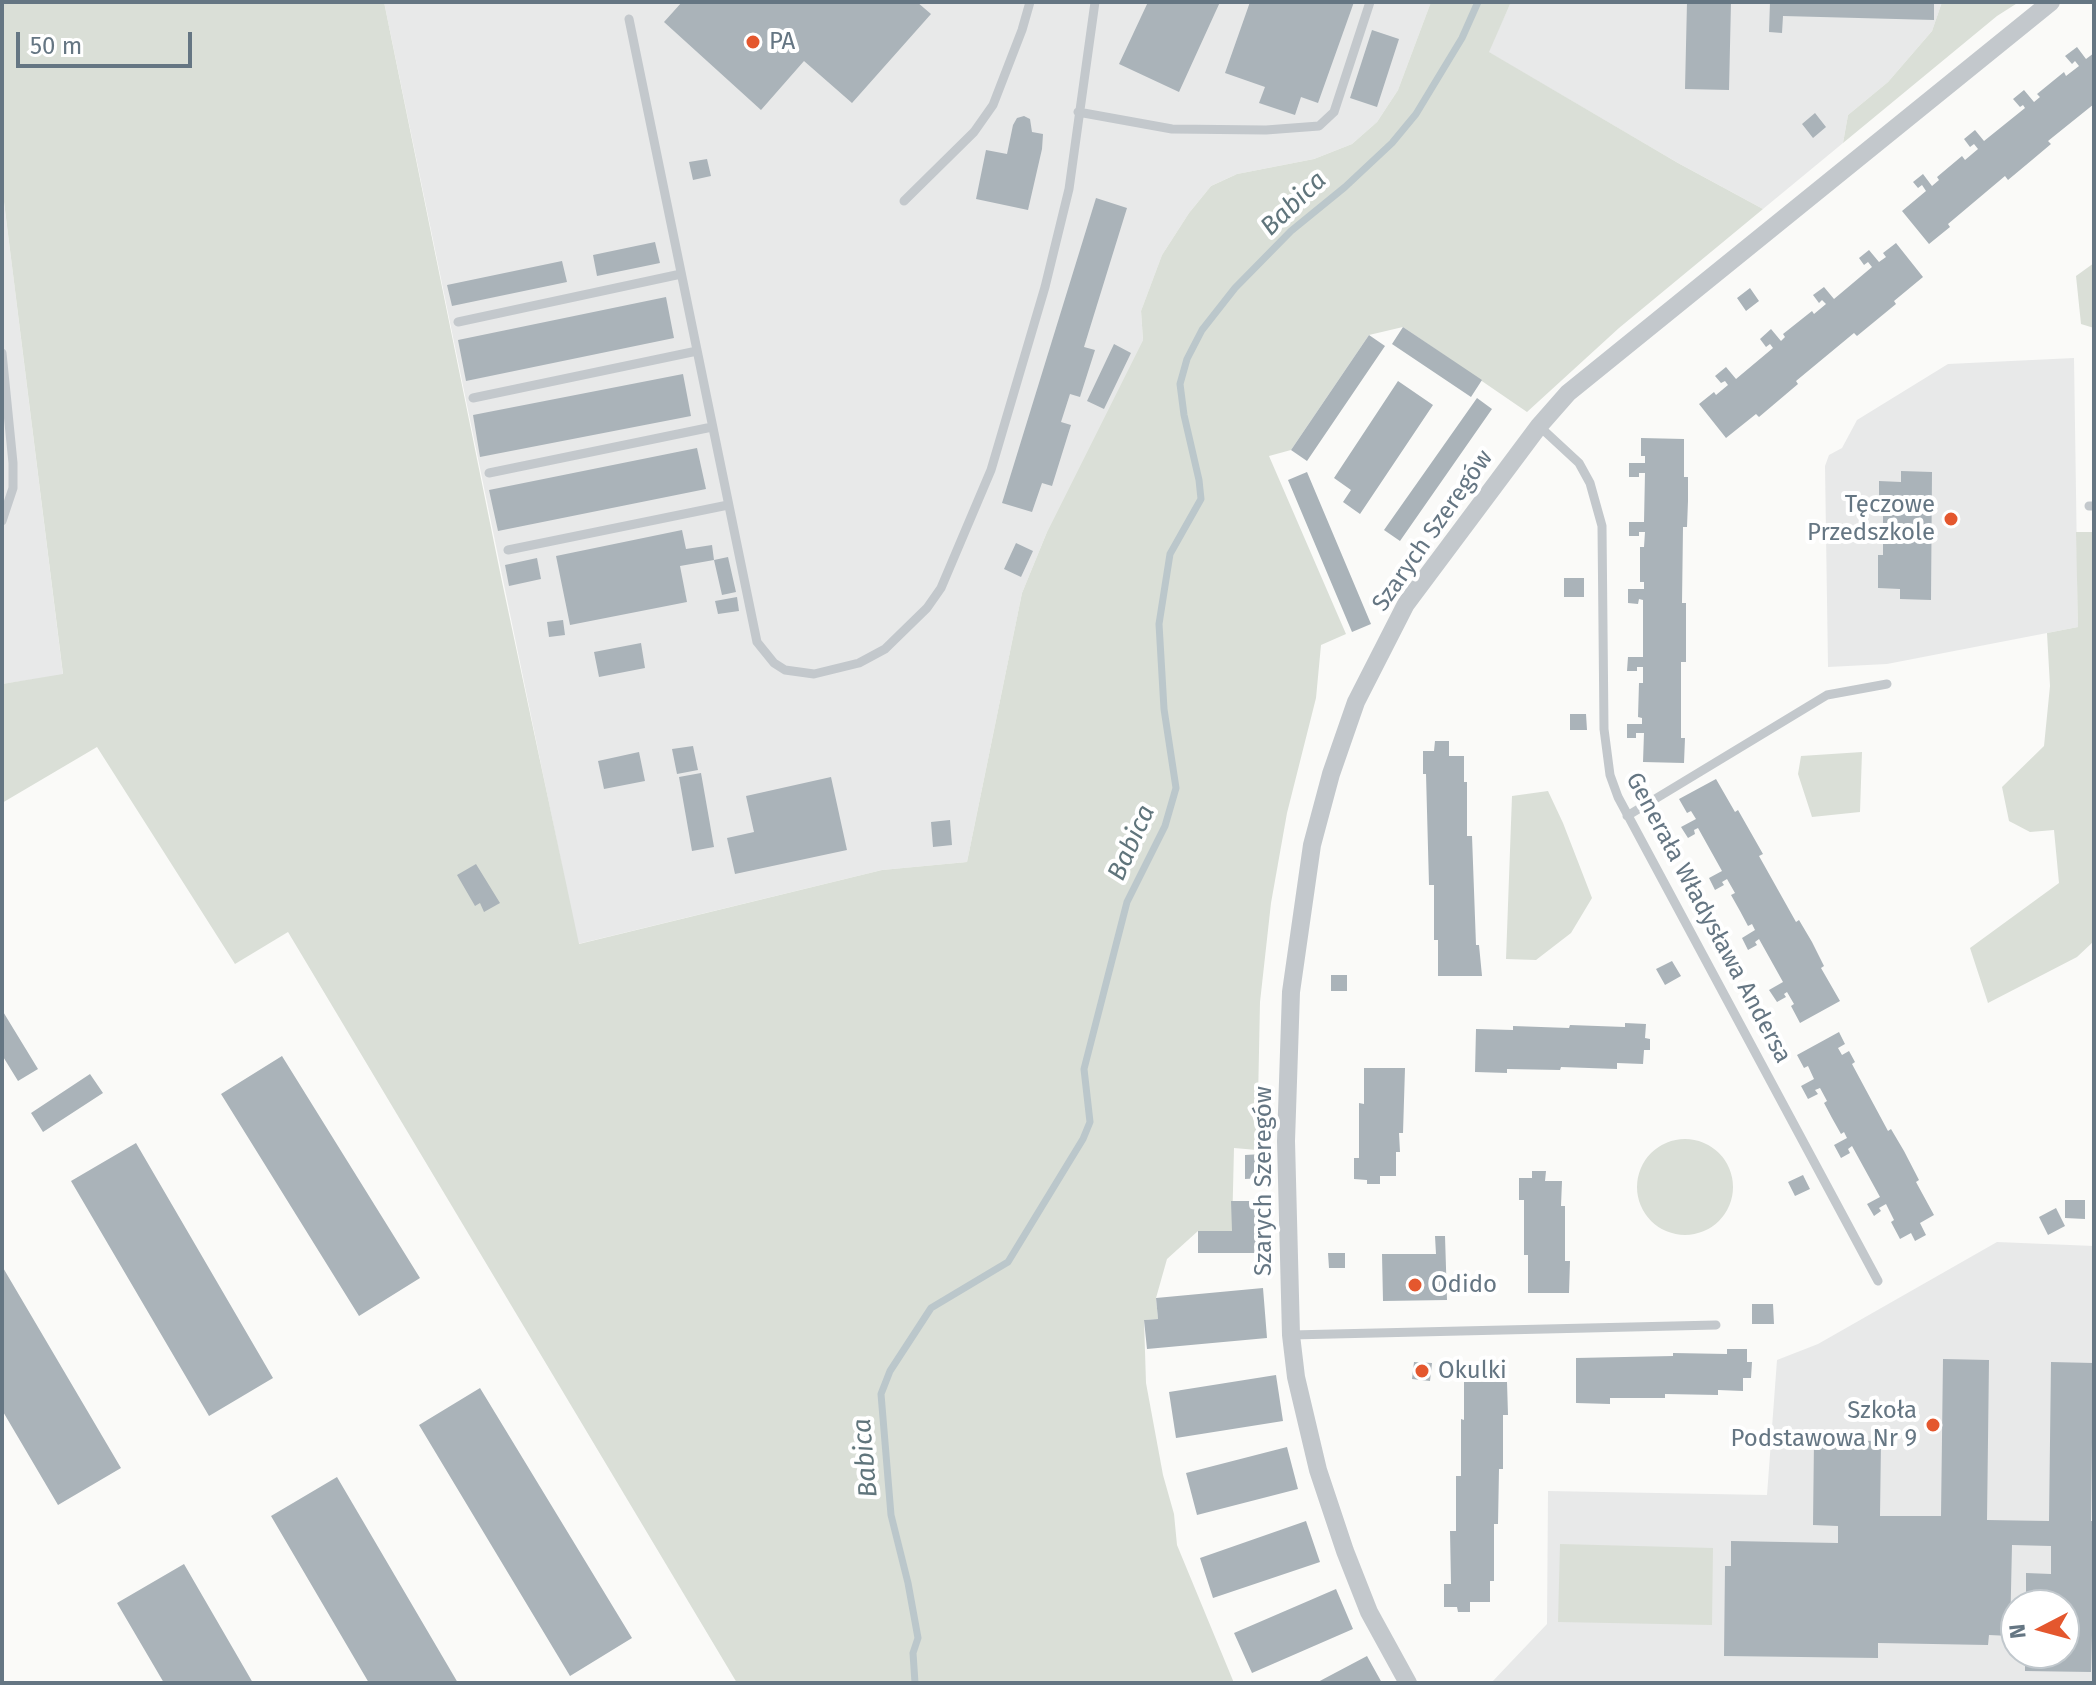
<!DOCTYPE html>
<meta charset="utf-8">
<style>
body{margin:0}
#map{position:relative;width:2096px;height:1685px;overflow:hidden;background:#fafaf8;font-family:"Fira Sans",sans-serif}
canvas{display:block}
.frame{position:absolute;inset:0;border:4px solid #657683;pointer-events:none}
.north{position:absolute;left:2000px;top:1589px;width:80px;height:80px;box-sizing:border-box;background:#fff;border:2px solid #c1c8cd;border-radius:50%;rotate:264deg;font-size:22px;font-weight:700;line-height:32px;text-align:center;color:#657683}
.north::after{content:'';display:block;margin:auto;width:28px;height:36px;background:#e4572e;clip-path:polygon(50% 0,100% 100%,50% 72%,0 100%)}
.scale{position:absolute;left:16px;top:32px;width:176px;height:36px;box-sizing:border-box;border:4px solid #657683;border-top:0;padding-left:10px;font-size:24px;line-height:28px;white-space:nowrap;color:#657683;-webkit-text-stroke:6px #fff;paint-order:stroke}
</style>
<div id="map">
<canvas width="2096" height="1685"></canvas>
<div class="frame"></div>
<div class="north">N</div>
<div class="scale">50 m</div>
</div>
<script>
const g = document.querySelector('canvas').getContext('2d');
g.lineJoin = 'round';
function fill(path, color) { g.fillStyle = color; g.fill(path, 'evenodd'); }
const shape = rows => new Path2D(rows.map(r => 'M' + r).join(''));
function strokePath(path, color, width, dash) { g.strokeStyle = color; g.lineWidth = width; g.lineCap = dash ? 'butt' : 'round'; g.setLineDash(dash || []); g.stroke(path); }
function label(font, color, halo, rows, align = 'center') {
  g.font = font + ' "Fira Sans",sans-serif'; g.lineWidth = 8; g.setLineDash([]); g.textBaseline = 'middle'; g.strokeStyle = halo; g.fillStyle = color; for (const [text, x, y, turn = 0] of rows) {
    g.save(); g.translate(x, y); g.rotate((+turn || 0) * Math.PI / 180); g.textAlign = isNaN(turn) ? turn : align; if (halo) g.strokeText(text, 0, 0); g.fillText(text, 0, 0); g.restore();
  }
}
fill(shape([
 [384,2,1431,2,1398,90,1377,122,1352,144,1314,159,1237,174,1211,186,1189,213,1162,255,1141,311,1143,340,1047,532,1022,593,967,862,882,870,578,944],
 [1511,2,1942,2,1932,31,1888,82,1848,115,1843,143,1763,209,1678,163,1488,52],
 [2,186,63,675,2,684],
 [2074,358,2078,627,1887,664,1828,667,1825,466,1829,455,1842,448,1857,420,1948,364],
 [1997,1242,2094,1246,2094,1683,1491,1683,1547,1624,1548,1491,1767,1495,1777,1360,1818,1344],
 [2016,1605,2064,1605,2064,1653,2016,1653]
]), '#e8e9e9');
fill(shape([
 [2,2,384,2,501,577,579,944,882,870,967,862,1022,593,1047,532,1143,340,1141,311,1162,255,1189,213,1211,186,1237,174,1314,159,1352,144,1377,122,1398,90,1431,2,1511,2,1489,52,1678,163,1763,209,1619,328,1527,412,1403,327,1369,335,1291,450,1269,456,1346,634,1321,645,1316,698,1287,813,1271,903,1260,1002,1257,1150,1234,1148,1232,1231,1198,1231,1167,1259,1156,1298,1158,1319,1144,1320,1146,1383,1163,1475,1174,1514,1177,1545,1234,1683,737,1683,288,932,235,964,97,747,2,803,2,684,63,674,2,186],
 [1942,2,2019,2,1997,16,1843,143,1848,115,1888,82,1932,31],
 [2094,263,2094,328,2081,324,2076,276],
 [2076,532,2094,532,2094,941,2077,957,1988,1003,1970,948,2059,883,2054,830,2030,832,2009,821,2002,787,2044,746,2050,686,2047,633,2078,627],
 [1862,752,1860,812,1812,817,1798,774,1801,756],
 [1548,791,1563,823,1592,898,1571,933,1536,960,1506,959,1512,796],
 '1637 1187a48 48 0 1 1 96 0a48 48 0 1 1-96 0Z',
 [1560,1544,1713,1548,1712,1625,1558,1622]
]), '#dadfd7');
strokePath(shape([
 [915,1683,913,1653,918,1638,908,1583,891,1515,881,1394,890,1371,931,1308,1008,1262,1083,1139,1090,1122,1084,1069,1127,902,1165,826,1176,788,1164,709,1159,624,1170,554,1201,499,1199,480,1184,415,1180,384,1187,359,1202,330,1235,288,1291,231,1345,187,1392,143,1416,114,1462,38,1478,2]
]), '#bbc7cb', 7);
fill(shape([
 [682,2,917,2,931,14,852,103,804,61,761,110,664,22],
 [1148,2,1220,2,1179,92,1119,64],
 [1250,2,1354,2,1318,103,1301,97,1295,115,1259,103,1265,87,1225,73],
 [1687,2,1731,2,1729,90,1685,89],
 [1770,2,1934,2,1934,20,1783,16,1782,33,1769,32],
 [1372,30,1399,39,1377,107,1350,98],
 [2077,47,2086,59,2094,53,2094,104,2048,141,2051,144,2032,160,2008,180,2005,176,1948,224,1950,227,1929,244,1902,211,1926,191,1922,185,1918,188,1913,182,1923,174,1932,186,1939,180,1937,177,1962,156,1965,160,1978,149,1974,144,1970,147,1964,139,1975,130,1984,141,2025,108,2023,105,2020,107,2013,99,2024,90,2034,102,2040,97,2037,94,2064,72,2066,76,2079,66,2075,61,2072,64,2065,56],
 [1815,113,1826,127,1813,138,1802,124],
 [1024,116,1030,119,1032,132,1043,134,1042,149,1028,210,976,199,986,150,1007,154,1013,125,1017,118],
 [707,159,711,176,693,180,689,162],
 [1096,198,1127,208,1084,347,1095,350,1080,397,1070,394,1061,422,1071,425,1052,486,1042,483,1032,512,1002,503],
 [655,242,660,263,597,276,593,255],
 [1896,243,1923,277,1894,301,1896,304,1857,336,1854,333,1796,381,1798,384,1759,417,1756,414,1726,438,1699,404,1714,392,1716,395,1728,385,1725,381,1721,383,1715,376,1726,367,1736,379,1773,348,1770,344,1766,347,1760,339,1771,329,1781,341,1785,337,1783,334,1812,311,1814,314,1826,304,1822,300,1819,303,1813,295,1824,287,1834,299,1872,267,1868,262,1864,265,1859,258,1869,250,1879,262,1886,257,1883,253],
 [562,261,567,282,452,306,447,285],
 [1750,288,1759,301,1746,311,1737,298],
 [666,297,674,338,466,381,458,340],
 [1403,327,1482,380,1471,397,1392,344],
 [1369,335,1385,346,1307,461,1291,450],
 [1114,344,1131,353,1104,409,1087,401],
 [683,374,691,416,480,457,473,415],
 [1398,381,1433,405,1360,514,1343,502,1351,490,1334,478],
 [1477,398,1492,409,1400,541,1384,530],
 [1641,438,1684,439,1684,477,1688,477,1688,501,1687,527,1683,527,1682,603,1686,603,1686,662,1681,662,1681,738,1685,738,1684,763,1643,762,1644,733,1636,733,1636,738,1627,738,1627,724,1642,724,1642,718,1638,717,1639,683,1643,683,1643,667,1637,667,1637,671,1627,671,1628,657,1643,657,1643,600,1639,599,1638,604,1628,603,1628,589,1644,589,1644,582,1640,582,1640,547,1644,547,1645,532,1639,532,1639,536,1629,536,1629,522,1644,522,1645,473,1639,473,1639,477,1629,477,1629,463,1645,463,1645,456,1641,456],
 [697,448,706,489,498,531,489,490],
 [1901,471,1932,472,1931,600,1900,599,1900,589,1878,588,1878,555,1883,555,1883,514,1879,514,1879,481,1901,482],
 [1307,472,1371,624,1352,632,1288,480],
 [682,530,686,549,712,545,714,560,680,566,687,602,570,625,556,556],
 [1016,543,1033,551,1021,577,1004,569],
 [728,557,736,592,722,595,714,560],
 [537,558,541,579,509,586,505,565],
 [1564,578,1584,578,1584,597,1564,597],
 [737,597,739,611,718,614,715,601],
 [563,620,565,635,549,637,547,622],
 [641,643,645,668,599,677,594,652],
 [1570,714,1586,714,1587,730,1570,730],
 [1435,741,1449,741,1449,756,1464,756,1464,782,1467,782,1467,836,1472,836,1476,945,1479,945,1482,976,1438,976,1438,940,1434,940,1434,885,1429,885,1426,774,1423,774,1423,751,1434,751],
 [693,746,698,770,677,774,672,749],
 [639,752,645,781,604,789,598,761],
 [701,773,714,847,692,851,679,777],
 [831,777,847,850,735,874,727,838,754,832,746,796],
 [1716,779,1735,812,1738,810,1763,854,1759,856,1796,922,1799,920,1812,942,1824,966,1821,968,1840,1001,1800,1023,1791,1006,1794,1004,1787,992,1784,994,1786,997,1777,1002,1769,990,1783,982,1759,939,1755,942,1757,945,1748,950,1742,938,1755,930,1752,924,1748,926,1740,911,1731,895,1735,893,1727,879,1722,882,1724,885,1715,890,1709,878,1722,871,1698,828,1694,830,1695,834,1688,838,1681,827,1696,819,1691,811,1687,813,1679,799],
 [950,820,952,845,933,847,931,822],
 [476,864,500,903,484,912,480,903,475,906,457,875],
 [1672,961,1681,976,1665,985,1656,969],
 [1331,975,1347,975,1347,991,1331,991],
 [2,1010,38,1069,18,1081,2,1055],
 [1625,1023,1646,1024,1645,1038,1650,1039,1650,1050,1644,1050,1643,1064,1617,1063,1617,1069,1561,1067,1560,1070,1507,1069,1507,1073,1475,1072,1476,1029,1513,1030,1513,1026,1569,1028,1570,1025,1625,1027],
 [1839,1032,1845,1044,1838,1048,1842,1055,1849,1051,1855,1062,1852,1064,1888,1131,1891,1129,1904,1151,1919,1180,1916,1182,1934,1215,1920,1223,1926,1235,1915,1241,1911,1233,1900,1239,1891,1222,1894,1220,1886,1204,1879,1208,1881,1211,1874,1216,1867,1204,1880,1197,1852,1146,1848,1149,1850,1153,1841,1158,1834,1145,1847,1138,1844,1132,1841,1134,1832,1118,1824,1103,1827,1101,1820,1088,1815,1090,1818,1094,1808,1099,1801,1086,1814,1079,1808,1066,1804,1068,1797,1055],
 [282,1056,420,1278,359,1316,221,1094],
 [1364,1068,1405,1068,1403,1133,1399,1133,1400,1152,1396,1152,1396,1176,1380,1176,1380,1184,1367,1184,1367,1180,1354,1179,1354,1158,1359,1158,1359,1103,1364,1104],
 [90,1074,103,1093,43,1132,31,1113],
 [136,1143,273,1378,209,1416,71,1181],
 [1262,1154,1262,1178,1245,1179,1245,1155],
 [1532,1171,1546,1171,1545,1181,1562,1181,1561,1206,1565,1206,1565,1261,1570,1261,1569,1293,1528,1293,1528,1255,1524,1255,1524,1200,1519,1200,1519,1178,1532,1178],
 [1803,1175,1810,1189,1795,1196,1788,1182],
 [2065,1200,2085,1200,2085,1219,2065,1218],
 [1231,1201,1267,1201,1268,1253,1198,1253,1198,1231,1232,1231],
 [2056,1208,2065,1226,2048,1235,2039,1217],
 [1435,1236,1445,1236,1447,1300,1383,1301,1382,1254,1436,1254],
 [1328,1253,1345,1253,1345,1268,1329,1268],
 [2,1266,121,1468,58,1505,2,1410],
 [1263,1288,1267,1338,1147,1349,1144,1320,1158,1319,1156,1298],
 [1752,1304,1773,1304,1774,1324,1752,1324],
 [1727,1349,1747,1349,1747,1362,1752,1362,1751,1378,1743,1378,1743,1391,1718,1390,1718,1395,1665,1394,1665,1398,1610,1398,1610,1404,1576,1403,1576,1358,1673,1356,1673,1353,1727,1354],
 [1943,1359,1989,1360,1987,1520,2049,1521,2051,1362,2093,1363,2091,1521,2094,1521,2094,1561,2091,1672,2025,1671,2025,1653,2064,1653,2064,1605,2026,1605,2026,1573,2051,1574,2051,1546,2012,1545,2010,1636,1989,1635,1988,1645,1878,1643,1878,1658,1724,1656,1725,1566,1731,1566,1731,1541,1838,1543,1838,1526,1813,1525,1814,1440,1881,1441,1880,1516,1941,1516],
 [1414,1362,1432,1363,1430,1381,1412,1379],
 [1276,1375,1283,1421,1176,1438,1169,1392],
 [1464,1382,1507,1382,1508,1415,1503,1415,1503,1469,1499,1469,1498,1524,1494,1524,1494,1581,1490,1581,1490,1602,1470,1602,1470,1612,1458,1612,1457,1607,1444,1607,1444,1584,1451,1584,1450,1531,1456,1531,1456,1476,1461,1476,1461,1419,1464,1420],
 [480,1388,632,1638,570,1676,419,1425],
 [1287,1447,1298,1489,1197,1515,1186,1473],
 [337,1477,458,1683,369,1683,271,1516],
 [1306,1521,1320,1562,1213,1598,1200,1558],
 [184,1564,253,1683,164,1683,117,1603],
 [1336,1589,1353,1629,1252,1673,1234,1633],
 [1367,1656,1382,1683,1316,1683]
]), '#aab3b9');
strokePath(shape([
 [629,19,757,642,774,663,785,670,814,674,859,663,885,649,927,608,941,588,991,470,1045,287,1069,189,1095,2],
 [1078,112,1172,129,1266,130,1319,126,1334,112,1370,2],
 [904,201,974,132,993,105,1022,30,1030,2],
 [458,322,681,274],
 [2,353,13,463,13,488,2,521],
 [473,398,697,351],
 [1539,426,1579,463,1590,483,1602,526,1604,729,1610,775,1618,797,1878,1281],
 [489,473,712,427],
 [2089,506,2094,506],
 [508,550,728,505],
 [1627,816,1827,695,1887,684],
 [1291,1335,1716,1325]
]), '#c3c8cc', 9);
strokePath(shape([
 [1408,1683,1369,1612,1345,1551,1318,1470,1296,1377,1291,1335,1286,1141,1291,992,1312,845,1331,774,1356,702,1406,604,1539,426,1568,393,2051,2]
]), '#c3c8cc', 18);
for (const [x, y, r, color] of [
 [753,42,8,"#e4572e"],
 [1951,519,8,"#e4572e"],
 [1415,1285,8,"#e4572e"],
 [1422,1371,8,"#e4572e"],
 [1933,1425,8,"#e4572e"]
]) { const dot = new Path2D(); dot.arc(x, y, r, 0, 2 * Math.PI); g.fillStyle = color; g.fill(dot); strokePath(dot, '#fff', 3); }
label('24px', '#657683', '#fff', [
 ["PA",769,42],
 ["Tęczowe",1935,505,"right"],
 ["Przedszkole",1935,533,"right"],
 ["Odido",1431,1285],
 ["Okulki",1438,1371],
 ["Szkoła",1917,1411,"right"],
 ["Podstawowa Nr 9",1917,1439,"right"]
], 'left');
label('24px', '#657683', '#fff', [
 ["Szarych Szeregów",1433,531,-55],
 ["Generała Władysława Andersa",1708,918,62],
 ["Szarych Szeregów",1264,1181,-90]
]);
label('italic 26px', '#60757c', '#fff', [
 ["Babica",1294,204,-44],
 ["Babica",1132,843,-66],
 ["Babica",866,1458,-95]
]);
</script>
